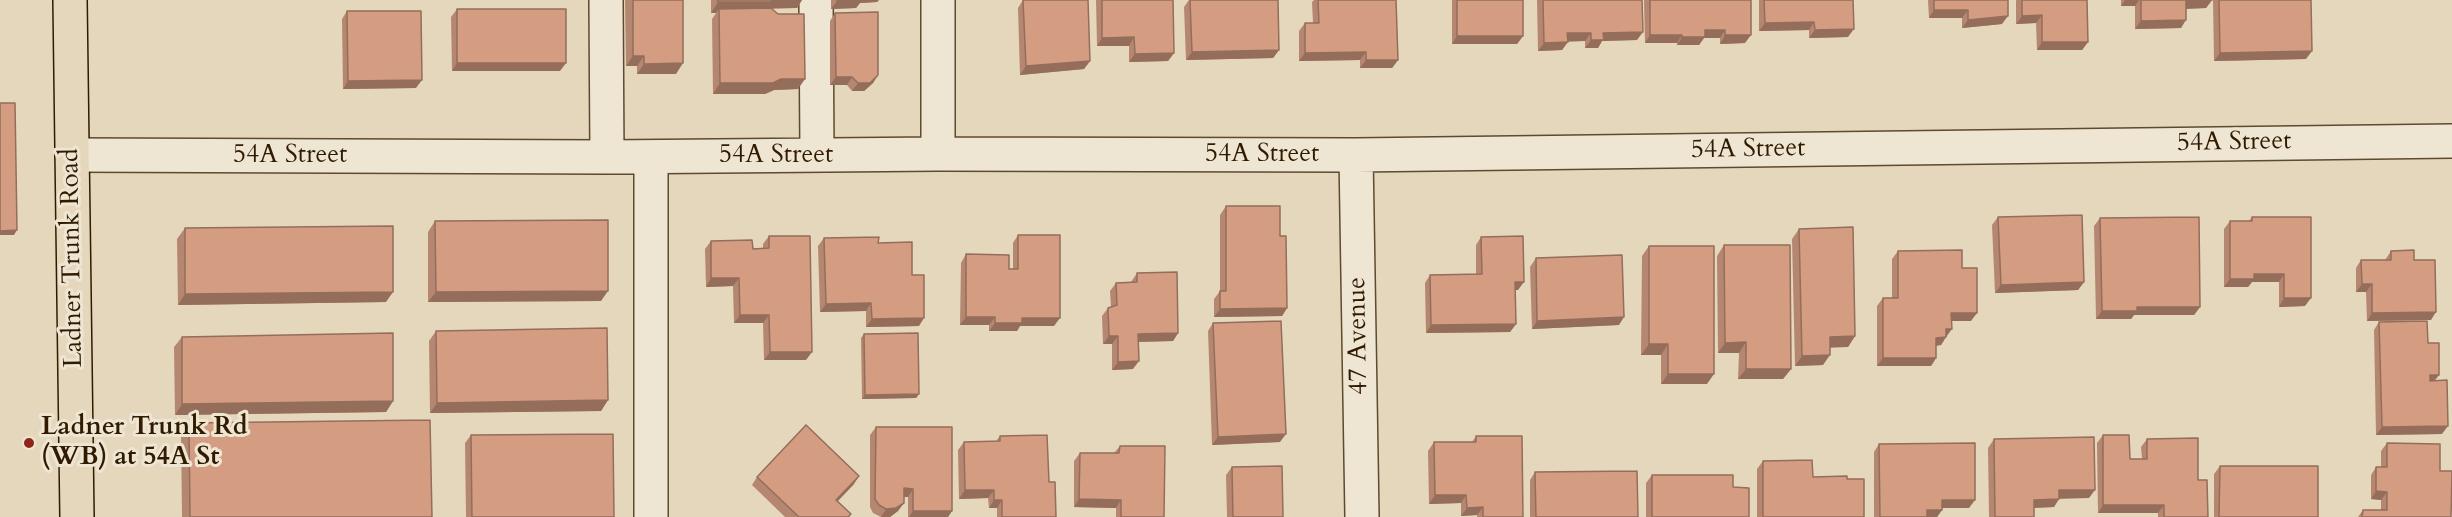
<!DOCTYPE html>
<style>
body{margin:0}
canvas{display:block;background:#e5d7bb}
</style>
<canvas width="2452" height="517"></canvas>
<script>
const g = document.querySelector('canvas').getContext('2d');
g.lineJoin = 'round';
const shape = rows => new Path2D(rows.map(r => 'M' + r).join(''));
function strokePath(path, color, width, dash) { g.strokeStyle = color; g.lineWidth = width; g.lineCap = dash ? 'butt' : 'round'; g.setLineDash(dash || []); g.stroke(path); }
function fill(path, color) { g.fillStyle = color; g.fill(path, 'evenodd'); }
function label(font, color, halo, rows, align = 'center') {
  g.font = font + ' Cardo,serif'; g.lineWidth = 6; g.setLineDash([]); g.textBaseline = 'middle'; g.strokeStyle = halo; g.fillStyle = color; for (const [text, x, y, turn = 0] of rows) {
    g.save(); g.translate(x, y); g.rotate((+turn || 0) * Math.PI / 180); g.textAlign = isNaN(turn) ? turn : align; if (halo) g.strokeText(text, 0, 0); g.fillText(text, 0, 0); g.restore();
  }
}
const minor = shape([
 [606,0,607,157],
 [816,0,817,155],
 [938,0,938,154],
 [72,155,607,157,938,154,1356,155,2452,141],
 [1356,155,1362,517],
 [651,157,651,517]
]);
const major = shape([
 [70,0,77,517]
]);
strokePath(minor, '#5d4a2f', 36);
strokePath(major, '#301b00', 36);
strokePath(minor, '#eee5d3', 33);
strokePath(major, '#e5d7bb', 33);
fill(shape([
 [625,0,683,0,676,74,637,74,637,66,626,66],
 [711,0,802,0,797,8,771,9,798,89,774,90,765,94,713,94,712,19,716,13,711,13],
 [831,0,879,0,877,2,860,3,856,8,831,9],
 [1023,0,1090,61,1084,69,1020,75,1018,8],
 [1096,0,1173,0,1174,53,1168,61,1129,62,1129,46,1097,46],
 [1189,0,1278,0,1279,50,1273,58,1186,60,1184,7],
 [1314,0,1396,0,1398,60,1392,68,1360,68,1360,60,1299,61,1299,31,1305,23,1313,23,1312,2],
 [1452,0,1523,0,1523,36,1517,44,1452,44],
 [1537,0,1642,0,1637,40,1602,41,1598,48,1585,48,1585,41,1568,41,1562,50,1538,51],
 [1644,0,1751,0,1745,43,1720,44,1720,38,1704,38,1699,45,1677,45,1677,43,1645,43],
 [1759,0,1853,0,1848,37,1809,38,1809,30,1759,31],
 [1928,0,2008,0,2002,24,1962,28,1962,18,1929,18],
 [2016,0,2087,0,2088,42,2082,50,2037,50,2036,23,2016,24],
 [2121,0,2212,0,2206,8,2186,9,2181,28,2135,29,2135,6,2121,6],
 [2213,0,2311,0,2306,59,2214,61],
 [457,9,560,71,452,71,451,17],
 [347,11,416,88,343,89,342,19],
 [835,13,878,75,873,83,864,91,852,91,847,85,830,85,830,21],
 [1226,206,1280,236,1287,308,1282,316,1214,317,1214,299,1220,291,1220,215],
 [1998,217,2084,282,2078,290,1995,293,1992,225],
 [2252,217,2305,306,2279,307,2279,282,2252,282,2248,287,2224,287,2224,229,2230,221,2249,221],
 [2100,218,2200,307,2194,315,2134,315,2131,319,2096,319,2094,226],
 [435,221,601,301,428,302,428,232],
 [185,228,386,302,178,305,177,239],
 [1799,229,1855,336,1848,347,1830,347,1823,365,1795,366,1792,239],
 [1018,235,1054,326,1020,326,1017,331,989,331,989,325,960,325,961,263,966,254,1009,269,1013,269,1013,243],
 [769,236,806,360,764,360,763,323,734,323,733,286,706,287,705,249,711,241,753,249,763,248,763,244],
 [1481,237,1518,290,1515,290,1516,324,1510,332,1426,333,1425,283,1430,275,1476,274,1476,245],
 [824,238,878,243,912,275,919,326,866,327,866,311,820,312,818,246],
 [1724,245,1791,369,1783,379,1738,379,1739,353,1718,353,1717,256],
 [1649,246,1707,384,1661,384,1661,355,1641,355,1642,256],
 [1898,251,1962,268,1971,321,1951,321,1946,337,1941,345,1936,346,1936,358,1931,366,1877,366,1877,306,1883,298,1892,298,1892,259],
 [2391,251,2414,260,2431,320,2367,321,2366,292,2356,292,2356,268,2361,260,2385,260],
 [1536,258,1619,325,1532,329,1530,267],
 [1137,273,1178,333,1173,341,1138,342,1133,369,1112,370,1112,344,1103,344,1102,316,1108,308,1111,307,1110,291,1116,283,1131,282],
 [2379,322,2428,343,2435,381,2442,434,2376,435,2374,330],
 [1213,323,1280,442,1212,445,1208,331],
 [436,331,608,400,601,411,430,413,429,341],
 [864,334,919,394,916,398,862,399,861,338],
 [182,337,393,401,386,412,175,415,174,347],
 [189,423,432,517,182,517,181,434],
 [876,427,952,511,948,517,908,517,908,497,904,497,898,511,890,517,881,517,873,513,870,507,870,435],
 [471,435,614,517,466,517,465,443],
 [2103,435,2130,459,2142,459,2141,447,2147,439,2198,480,2208,517,2158,517,2158,513,2098,513,2097,443],
 [1000,436,1049,482,1056,517,997,517,997,508,989,508,988,498,959,499,958,450,964,442,996,441],
 [1476,436,1523,517,1477,517,1477,515,1461,516,1461,503,1429,504,1428,451,1434,442,1472,442],
 [1994,439,2089,498,2059,498,2054,507,2034,508,2034,517,1989,517,1988,448],
 [2387,443,2440,471,2451,517,2358,517,2363,510,2381,510,2381,500,2371,499,2371,475,2376,467,2381,467,2381,451],
 [1879,444,1969,508,1942,508,1942,510,1937,517,1874,517,1874,452],
 [1120,446,1164,517,1116,517,1116,508,1074,507,1074,461,1080,453,1114,453],
 [1763,461,1813,477,1847,479,1864,517,1757,517,1757,469],
 [2220,466,2318,517,2214,517,2214,474],
 [1232,467,1283,517,1227,517,1226,475],
 [1535,472,1638,517,1530,517,1530,480],
 [1652,475,1733,487,1749,517,1646,517,1646,483],
 [757,477,854,484,838,501,851,514,849,517,785,517,752,485]
]), '#b68770');
fill(shape([
 [775,0,802,0,797,8,772,8,764,12,719,9,716,13,711,13,718,2],
 [858,0,879,0,877,2,860,3,856,8,831,9,837,1],
 [2125,0,2139,0,2135,6,2121,6],
 [2212,0,2206,8,2180,9,2186,1],
 [1934,10,1968,10,1962,18,1929,18],
 [2042,15,2036,23,2016,24,2022,16],
 [2008,16,2002,24,1962,28,1968,20],
 [2186,20,2181,28,2135,29,2141,21],
 [1814,22,1809,30,1759,31,1765,23],
 [1854,29,1848,37,1809,38,1815,30],
 [1705,30,1725,30,1720,38,1704,38,1699,45,1677,45,1682,37],
 [1643,32,1637,40,1602,41,1598,48,1585,48,1591,40,1603,33],
 [1567,33,1591,33,1585,41,1561,42],
 [1650,35,1682,35,1677,43,1645,43],
 [1725,35,1751,35,1745,43,1720,44],
 [1457,36,1523,36,1517,44,1452,44],
 [1134,37,1129,46,1097,46,1102,38],
 [1568,42,1562,50,1538,51,1544,43],
 [2042,42,2088,42,2082,50,2037,50],
 [1279,50,1273,58,1186,60,1192,52],
 [2312,51,2306,59,2214,61,2220,53],
 [1366,52,1360,60,1299,61,1305,53],
 [1174,53,1168,61,1129,62,1135,54],
 [633,56,644,56,637,66,626,66],
 [1366,60,1398,60,1392,68,1360,68],
 [1090,61,1084,69,1020,75,1026,66],
 [457,63,566,63,560,71,452,71],
 [683,63,676,74,637,74,644,64],
 [878,75,873,83,864,91,852,91,858,83],
 [836,77,852,77,847,85,830,85],
 [781,79,805,79,798,89,774,90,765,94,713,94,720,83],
 [422,80,416,88,343,89,348,81],
 [17,230,14,235,0,235,0,231],
 [2254,274,2284,274,2279,282,2252,282,2248,287,2224,287,2230,279],
 [711,278,739,278,733,286,706,287],
 [1515,282,1524,282,1518,290,1509,290],
 [2084,282,2078,290,1995,293,2001,285],
 [2362,284,2372,284,2366,292,2356,292],
 [608,291,601,301,428,302,436,292],
 [393,292,386,302,178,305,185,294],
 [2284,298,2311,298,2305,306,2279,307],
 [871,303,866,311,820,312,826,304],
 [2137,307,2200,307,2194,315,2134,315,2131,319,2096,319,2102,311],
 [1287,308,1282,316,1214,317,1220,309],
 [2436,312,2431,320,2367,321,2372,313],
 [1951,313,1977,313,1971,321,1946,321],
 [740,315,769,315,763,323,734,323],
 [966,317,995,317,989,325,960,325],
 [1624,317,1619,325,1532,329,1537,321],
 [924,318,919,326,866,327,872,319],
 [1022,318,1060,318,1054,326,1020,326,1017,331,989,331,995,323],
 [1516,324,1510,332,1426,333,1431,325],
 [1946,329,1952,329,1946,337],
 [1178,333,1173,341,1132,342,1138,334],
 [1109,336,1118,336,1112,344,1103,344],
 [1855,336,1848,347,1822,348,1830,337],
 [1946,337,1941,345,1930,346,1936,338],
 [1746,342,1739,353,1718,353,1725,343],
 [1649,344,1668,344,1661,355,1641,355],
 [770,352,812,352,806,360,764,360],
 [1830,355,1823,365,1795,366,1802,356],
 [1883,358,1936,358,1931,366,1877,366],
 [1139,361,1133,369,1112,370,1118,362],
 [1746,369,1791,369,1783,379,1738,379],
 [1668,374,1714,374,1707,384,1661,384],
 [2430,375,2439,375,2433,383,2424,383],
 [919,394,916,398,862,399,865,395],
 [608,400,601,411,430,413,437,403],
 [393,401,386,412,175,415,182,404],
 [2448,426,2442,434,2376,435,2382,427],
 [1286,434,1280,442,1212,445,1218,437],
 [859,476,854,484,831,508,836,500],
 [904,488,913,489,908,497,898,496],
 [965,490,994,490,988,498,959,499],
 [2059,490,2095,490,2089,498,2054,499],
 [2376,491,2387,492,2381,500,2371,499],
 [1435,495,1466,495,1461,503,1429,504],
 [1079,499,1121,500,1116,508,1074,507],
 [2059,499,2054,507,2028,508,2034,500],
 [994,500,1002,500,997,508,989,508],
 [1942,500,1975,500,1969,508,1936,508],
 [904,503,898,511,890,517,881,517,886,509],
 [2103,505,2164,505,2158,513,2098,513],
 [1483,507,1477,515,1461,516,1467,508],
 [1927,510,1942,510,1937,517,1922,517],
 [913,511,952,511,948,517,909,517]
]), '#946e5b');
const building = shape([
 [633,0,683,0,683,63,644,64,644,56,633,56,633,0],
 [718,0,775,0,771,2,718,2,718,0],
 [837,0,862,0,837,1,837,0],
 [1023,0,1088,0,1090,61,1026,66,1023,0],
 [1102,0,1173,0,1174,53,1135,54,1134,37,1102,38,1102,0],
 [1190,0,1278,0,1279,50,1192,52,1190,0],
 [1318,0,1396,0,1398,60,1366,60,1366,52,1305,53,1305,23,1319,23,1318,0],
 [1457,0,1523,0,1523,36,1457,36,1457,0],
 [1543,0,1642,0,1643,32,1603,33,1604,40,1591,40,1591,33,1567,33,1568,42,1544,43,1543,0],
 [1650,0,1751,0,1751,35,1725,35,1725,30,1705,30,1705,37,1682,37,1682,35,1650,35,1650,0],
 [1764,0,1853,0,1854,29,1815,30,1814,22,1765,23,1764,0],
 [1934,0,2008,0,2008,16,1968,20,1968,10,1934,10,1934,0],
 [2022,0,2087,0,2088,42,2042,42,2042,15,2022,16,2022,0],
 [2141,0,2212,0,2186,1,2186,20,2141,21,2141,0],
 [2219,0,2311,0,2312,51,2220,53,2219,0],
 [771,8,778,14,804,14,805,79,781,79,773,83,720,83,719,9,771,8],
 [457,9,566,9,566,63,457,63,457,9],
 [347,11,421,11,422,80,348,81,347,11],
 [878,12,878,75,870,83,858,83,852,77,836,77,835,13,878,12],
 [0,103,15,103,17,230,0,231,0,103],
 [1226,206,1280,206,1280,236,1286,236,1287,308,1220,309,1220,291,1226,291,1226,206],
 [2082,215,2084,282,2001,285,1998,217,2082,215],
 [2199,217,2200,307,2137,307,2137,311,2102,311,2100,218,2199,217],
 [2252,217,2311,217,2311,298,2284,298,2284,274,2254,274,2254,279,2230,279,2230,221,2252,221,2252,217],
 [608,220,608,291,436,292,435,221,608,220],
 [393,226,393,292,185,294,185,228,393,226],
 [1853,227,1855,336,1830,337,1830,355,1802,356,1799,229,1853,227],
 [1018,235,1060,235,1060,318,1022,318,1022,323,995,323,995,317,966,317,966,254,1009,255,1009,269,1018,269,1018,235],
 [769,236,810,236,812,352,770,352,769,315,740,315,739,278,711,278,711,241,752,240,753,249,769,248,769,236],
 [1523,236,1524,282,1515,282,1516,324,1431,325,1430,275,1482,274,1481,237,1523,236],
 [879,237,878,243,912,242,912,275,924,275,924,318,872,319,871,303,826,304,824,238,879,237],
 [1724,245,1790,245,1791,369,1746,369,1746,342,1725,343,1724,245],
 [1649,246,1714,246,1714,374,1668,374,1668,344,1649,344,1649,246],
 [1962,250,1962,268,1977,268,1977,313,1951,313,1952,329,1946,329,1946,337,1936,338,1936,358,1883,358,1883,298,1898,298,1898,251,1962,250],
 [2414,250,2414,260,2435,260,2436,312,2372,313,2372,284,2362,284,2361,260,2391,260,2391,251,2414,250],
 [1622,255,1624,317,1537,321,1536,258,1622,255],
 [1177,272,1178,333,1138,334,1139,361,1118,362,1118,336,1109,336,1108,308,1117,305,1116,283,1137,282,1137,273,1177,272],
 [1281,321,1286,434,1218,437,1213,323,1281,321],
 [2427,321,2428,343,2439,343,2439,375,2430,375,2430,381,2447,380,2448,426,2382,427,2379,322,2427,321],
 [607,328,608,400,437,403,436,331,607,328],
 [393,333,393,401,182,404,182,337,393,333],
 [918,333,919,394,865,395,864,334,918,333],
 [430,420,432,517,190,517,189,423,430,420],
 [806,425,859,476,836,500,851,514,848,517,799,517,757,477,806,425],
 [876,427,952,427,952,511,913,511,913,489,904,488,904,503,896,508,886,509,879,505,875,499,876,427],
 [613,434,614,517,472,517,471,435,613,434],
 [1047,435,1049,482,1055,482,1056,517,1002,517,1002,500,994,500,994,490,965,490,964,442,1000,441,1000,436,1047,435],
 [2103,435,2129,435,2130,459,2147,459,2147,439,2198,438,2198,480,2207,480,2208,517,2164,517,2164,505,2103,505,2103,435],
 [1476,436,1522,436,1523,517,1483,517,1483,507,1467,508,1466,495,1435,495,1434,442,1476,442,1476,436],
 [2094,437,2095,490,2059,490,2059,499,2034,500,2034,517,1995,517,1994,439,2094,437],
 [1975,443,1975,500,1942,500,1942,510,1927,510,1927,517,1880,517,1879,444,1975,443],
 [2387,443,2440,444,2440,471,2452,471,2451,517,2362,517,2363,510,2387,510,2387,492,2376,491,2376,467,2387,467,2387,443],
 [1120,446,1165,446,1164,517,1121,517,1121,500,1079,499,1080,453,1119,453,1120,446],
 [1812,460,1813,477,1847,476,1847,479,1864,479,1864,517,1763,517,1763,461,1812,460],
 [1282,466,1283,517,1233,517,1232,467,1282,466],
 [2220,466,2318,466,2318,517,2219,517,2220,466],
 [1637,471,1638,517,1536,517,1535,472,1637,471],
 [1652,475,1733,475,1733,487,1749,488,1749,517,1652,517,1652,475]
]);
fill(building, '#d49d82');
strokePath(building, '#946e5b', 1.5);
for (const [x, y, r, color] of [
 [29,443,6,"#8f2418"]
]) { const dot = new Path2D(); dot.arc(x, y, r, 0, 2 * Math.PI); g.fillStyle = color; g.fill(dot); strokePath(dot, '#eee5d3', 2); }
label('26px', '#301b00', '#eee5d3', [
 ["54A Street",2234,143,-1],
 ["54A Street",1748,150,-1],
 ["54A Street",1262,155],
 ["54A Street",290,156],
 ["54A Street",776,156],
 ["Ladner Trunk Road",73,258,-91],
 ["47 Avenue",1359,336,-91]
]);
label('bold 26px', '#301b00', '#eee5d3', [
 ["Ladner Trunk Rd",41,428],
 ["(WB) at 54A St",41,458]
], 'left');
</script>
